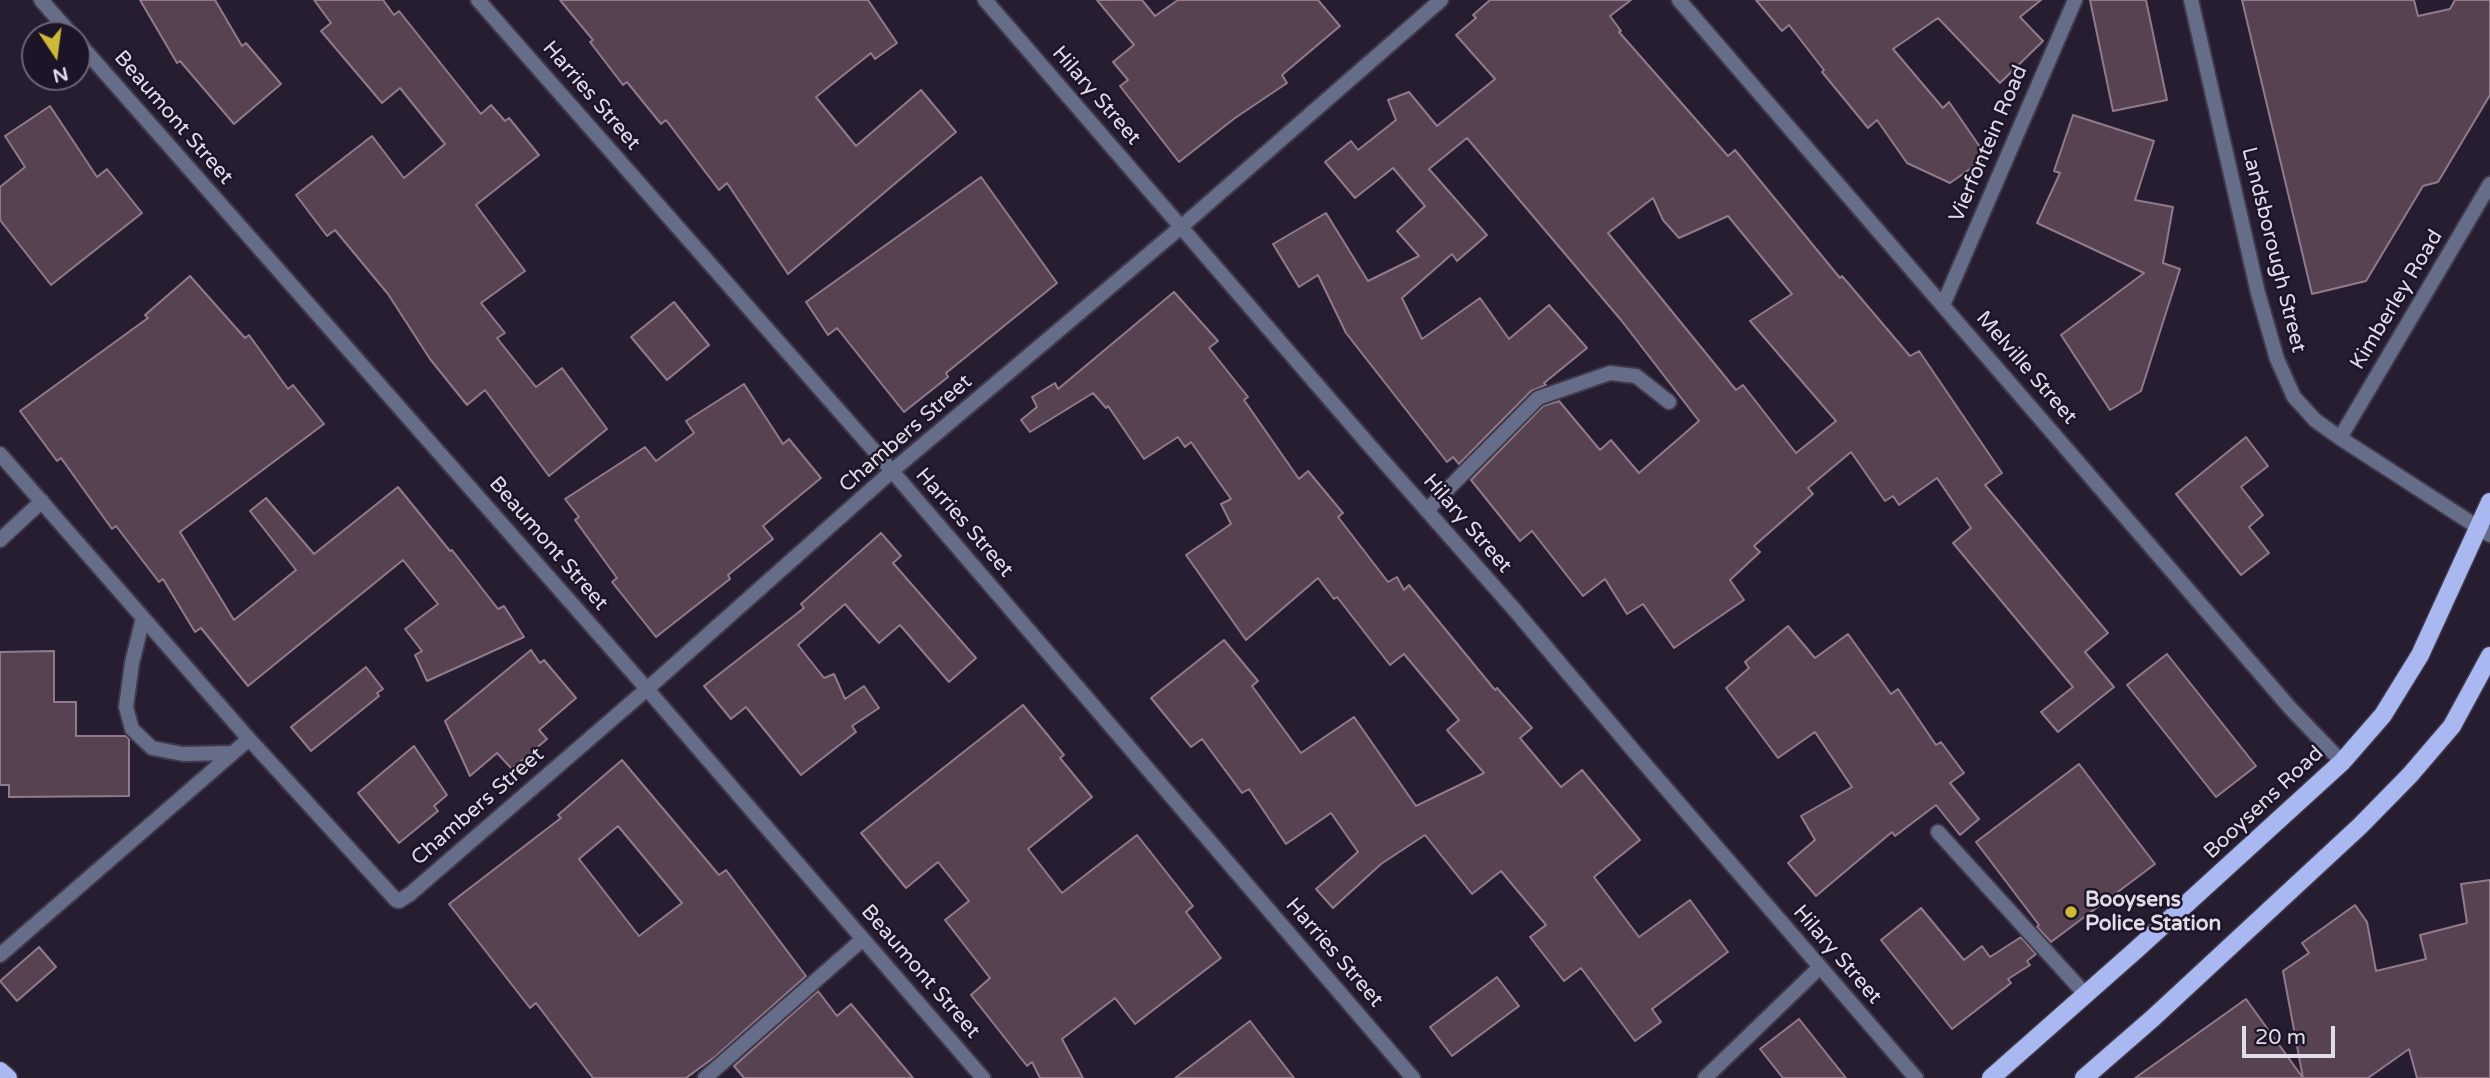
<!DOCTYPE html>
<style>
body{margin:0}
#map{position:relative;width:2490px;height:1078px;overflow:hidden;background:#261d31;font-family:"Varela Round",sans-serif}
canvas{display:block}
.north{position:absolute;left:21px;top:21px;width:70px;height:70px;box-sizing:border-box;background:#1d1427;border:2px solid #6b6475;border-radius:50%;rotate:167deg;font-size:19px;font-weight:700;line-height:28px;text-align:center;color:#e1dce9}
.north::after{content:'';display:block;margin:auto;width:24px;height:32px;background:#ceb837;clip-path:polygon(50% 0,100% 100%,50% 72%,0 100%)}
.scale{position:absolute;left:2242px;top:1026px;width:93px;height:32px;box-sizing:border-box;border:4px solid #e1dce9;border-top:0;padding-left:9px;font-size:21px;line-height:24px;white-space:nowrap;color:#e1dce9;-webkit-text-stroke:5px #1d1427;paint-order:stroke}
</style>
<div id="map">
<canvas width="2490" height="1078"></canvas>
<div class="north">N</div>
<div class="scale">20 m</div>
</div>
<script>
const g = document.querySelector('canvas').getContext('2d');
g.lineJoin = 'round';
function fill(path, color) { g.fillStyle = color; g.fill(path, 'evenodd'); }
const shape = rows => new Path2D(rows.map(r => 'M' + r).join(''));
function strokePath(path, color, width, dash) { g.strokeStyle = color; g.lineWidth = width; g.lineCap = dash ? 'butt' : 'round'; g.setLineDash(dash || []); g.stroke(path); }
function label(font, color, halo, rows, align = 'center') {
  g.font = font + ' "Varela Round",sans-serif'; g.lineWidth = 5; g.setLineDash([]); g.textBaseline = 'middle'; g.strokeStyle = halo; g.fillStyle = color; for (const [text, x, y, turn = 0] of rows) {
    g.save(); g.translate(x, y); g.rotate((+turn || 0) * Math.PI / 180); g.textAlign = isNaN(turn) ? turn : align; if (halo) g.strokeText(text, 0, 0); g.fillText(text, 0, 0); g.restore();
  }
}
const building = shape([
 [140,0,215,0,242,46,246,43,281,84,234,124,180,61,177,63,140,0],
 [314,0,383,0,394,15,399,11,481,114,491,105,505,121,509,118,539,155,476,205,525,271,481,303,505,333,497,338,536,387,562,368,607,429,549,476,485,390,467,405,430,359,388,294,335,230,327,236,296,195,372,136,404,178,445,144,400,88,382,103,321,31,331,23,314,0],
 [560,0,868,0,897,43,875,59,871,53,816,97,856,146,921,90,956,132,788,274,727,183,719,190,666,120,661,124,627,82,623,85,590,42,593,40,560,0],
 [1097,0,1142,0,1155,16,1178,0,1318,0,1340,26,1282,75,1287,83,1235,118,1179,162,1120,86,1128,80,1113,62,1134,45,1097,0],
 [1490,0,1631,0,1610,16,1621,31,1619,32,1728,156,1735,150,1840,278,1842,276,1910,356,1919,351,2002,473,1985,485,2108,633,2085,652,2114,687,2058,732,2041,712,2073,687,1953,543,1971,528,1937,478,1899,505,1893,496,1885,501,1851,452,1808,488,1813,494,1754,546,1760,552,1730,580,1744,600,1674,648,1643,604,1627,614,1605,579,1583,596,1532,531,1520,541,1471,480,1543,406,1559,401,1600,450,1611,440,1639,473,1699,421,1621,320,1467,138,1429,169,1487,235,1457,261,1452,254,1402,298,1422,339,1480,298,1509,339,1549,305,1587,348,1544,383,1546,385,1531,391,1459,464,1453,457,1447,462,1346,333,1318,275,1299,287,1273,244,1326,213,1368,281,1419,256,1397,231,1425,206,1393,168,1355,198,1325,162,1351,141,1358,150,1396,120,1388,100,1409,92,1437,126,1495,79,1456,35,1476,18,1473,15,1490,0],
 [1653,198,1663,220,1679,238,1728,216,1792,294,1750,321,1836,421,1796,453,1743,385,1736,390,1608,233,1653,198],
 [1756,0,2041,0,2020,17,2043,41,2000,83,1938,18,1893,49,1943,108,1949,102,1987,157,1950,183,1907,163,1877,120,1868,128,1822,72,1824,70,1789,25,1782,31,1756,0],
 [2090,0,2146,0,2167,100,2113,111,2090,0],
 [2242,0,2414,0,2418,16,2450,9,2455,0,2490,0,2490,95,2438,182,2423,186,2366,281,2312,294,2242,0],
 [50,106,97,177,107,169,142,213,51,285,0,220,0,187,25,167,5,136,50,106],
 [2073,115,2154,141,2135,200,2173,207,2163,263,2180,269,2141,391,2110,410,2061,335,2144,273,2037,223,2060,173,2054,171,2073,115],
 [981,177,1057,283,946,373,948,377,904,412,837,328,828,335,806,302,981,177],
 [190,276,245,338,249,335,288,389,293,385,324,424,180,532,234,620,296,570,250,511,266,498,314,554,398,487,450,551,452,550,498,609,504,606,524,637,427,681,415,655,422,651,405,629,438,604,403,560,248,686,201,628,195,632,163,579,159,582,116,526,112,529,61,458,57,461,20,411,148,318,145,315,190,276],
 [1174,292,1218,341,1209,348,1248,397,1244,400,1299,479,1308,471,1343,513,1338,517,1388,582,1397,577,1404,590,1409,585,1495,690,1497,688,1532,728,1520,738,1561,787,1582,770,1640,840,1594,877,1639,937,1690,900,1728,952,1652,1009,1661,1022,1635,1041,1581,968,1564,981,1530,937,1546,925,1501,871,1472,894,1425,835,1381,864,1333,908,1316,889,1358,852,1331,813,1286,844,1249,789,1242,793,1202,739,1191,747,1151,698,1224,640,1258,681,1252,686,1301,753,1354,717,1416,806,1484,773,1447,730,1459,720,1404,654,1390,665,1337,597,1334,599,1318,578,1246,640,1186,555,1231,524,1221,504,1231,499,1191,442,1185,447,1178,437,1144,459,1108,406,1106,408,1093,393,1030,432,1021,420,1037,407,1032,397,1055,383,1058,389,1174,292],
 [674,302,709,345,667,380,631,337,674,302],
 [744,384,783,444,789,439,821,478,763,526,773,539,728,575,730,579,656,637,612,582,617,578,575,520,579,517,565,499,645,447,656,461,694,433,686,421,744,384],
 [2246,437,2268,466,2241,487,2263,515,2249,527,2269,553,2241,575,2176,494,2246,437],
 [881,533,901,556,893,563,976,658,949,682,900,625,879,643,845,604,798,645,824,678,834,674,845,699,864,686,879,708,852,726,856,732,801,775,746,707,731,719,704,686,804,608,801,604,881,533],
 [1788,626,1815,658,1848,634,1891,694,1898,689,1936,745,1941,742,1964,773,1950,783,1979,819,1960,835,1936,805,1895,836,1892,832,1816,896,1788,863,1815,840,1801,816,1852,787,1815,732,1778,758,1726,688,1749,668,1745,662,1788,626],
 [531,650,540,663,544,660,576,698,539,730,547,739,512,769,497,753,470,776,445,721,531,650],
 [54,651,54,702,76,702,76,736,126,736,129,739,129,796,9,797,9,785,0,785,0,652,54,651],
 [2167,654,2256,766,2216,797,2127,685,2167,654],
 [366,667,383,689,377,693,379,696,311,751,291,727,366,667],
 [1023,705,1064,755,1060,758,1092,797,1028,849,1062,893,1137,835,1193,906,1186,912,1221,958,1135,1024,1115,998,1062,1039,1083,1078,1040,1078,1032,1062,1027,1066,971,995,990,978,945,920,969,901,938,862,906,888,861,833,1023,705],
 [414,746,447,795,434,806,438,811,399,843,358,793,414,746],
 [622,760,719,875,726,870,806,976,716,1056,686,1078,593,1078,536,1003,530,1008,449,904,561,818,558,815,622,760],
 [618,826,682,903,639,936,579,859,618,826],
 [2079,764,2155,864,2051,942,2037,927,2039,925,1976,842,2079,764],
 [2490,880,2490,1078,2417,1078,2409,1049,2368,1078,2135,1078,2246,999,2303,1078,2283,971,2309,953,2302,943,2355,905,2367,922,2376,971,2426,959,2420,935,2467,923,2461,884,2490,880],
 [1921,908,1964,960,1982,946,1990,957,2021,937,2036,954,2027,961,2030,965,2008,979,2011,983,1952,1029,1881,940,1921,908],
 [39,947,56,967,17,1001,0,981,39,947],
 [1497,977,1519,1006,1452,1056,1430,1027,1497,977],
 [818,991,837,1016,851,1004,913,1078,744,1078,734,1066,818,991],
 [1799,1019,1846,1078,1783,1078,1760,1049,1799,1019],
 [1250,1021,1294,1078,1175,1078,1250,1021]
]);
fill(building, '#574252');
strokePath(building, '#917a8b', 2);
const lane = shape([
 [0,454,249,739,396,900,399,901,410,894,647,689],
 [1427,510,1538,398,1610,373,1636,376,1669,402],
 [0,540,42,501],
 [143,618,132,663,126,707,132,729,152,748,183,754,233,753],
 [1938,832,2086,995],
 [0,955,249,739],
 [705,1078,863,939],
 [1705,1078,1820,967]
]);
const street = shape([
 [41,0,72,35],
 [478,0,892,471,1413,1078],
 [985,0,1370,446,1513,608,1638,756,1916,1078],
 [1679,0,2291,709,2342,762],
 [2191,0,2258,293,2277,359,2294,397,2315,420,2340,438,2490,535],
 [77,41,647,689,983,1078],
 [1943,305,2075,0],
 [2340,438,2490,184],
 [647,689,892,471,1181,227,1441,0]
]);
const primary = shape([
 [0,1071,8,1078],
 [1991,1078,2137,949,2342,762,2383,715,2420,655,2490,502],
 [2084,1078,2153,1018,2360,826,2410,775,2452,726,2490,656]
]);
strokePath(lane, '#40384b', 18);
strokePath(street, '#40384b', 18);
strokePath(primary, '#40384b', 21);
strokePath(lane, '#666d89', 14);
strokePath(street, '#666d89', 14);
strokePath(primary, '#aab8f2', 18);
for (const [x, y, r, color] of [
 [2071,912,7,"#ceb837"]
]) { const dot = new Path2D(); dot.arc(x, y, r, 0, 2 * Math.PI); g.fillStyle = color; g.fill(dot); strokePath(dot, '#1d1427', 2.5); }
label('21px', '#e1dce9', '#1d1427', [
 ["Harries Street",591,96,49],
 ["Hilary Street",1096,96,49],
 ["Beaumont Street",173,118,49],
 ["Vierfontein Road",1989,144,-67],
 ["Landsborough Street",2273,250,76],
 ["Kimberley Road",2397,300,-59],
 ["Melville Street",2026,368,49],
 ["Chambers Street",906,434,-41],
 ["Harries Street",964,523,49],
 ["Hilary Street",1467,524,49],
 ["Beaumont Street",548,544,49],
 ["Booysens Road",2264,803,-43],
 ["Chambers Street",478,807,-41],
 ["Harries Street",1334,953,49],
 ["Hilary Street",1837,955,49],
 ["Beaumont Street",920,972,49]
]);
label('bold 21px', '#e1dce9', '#1d1427', [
 ["Booysens",2085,900],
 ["Police Station",2085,924]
], 'left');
</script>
